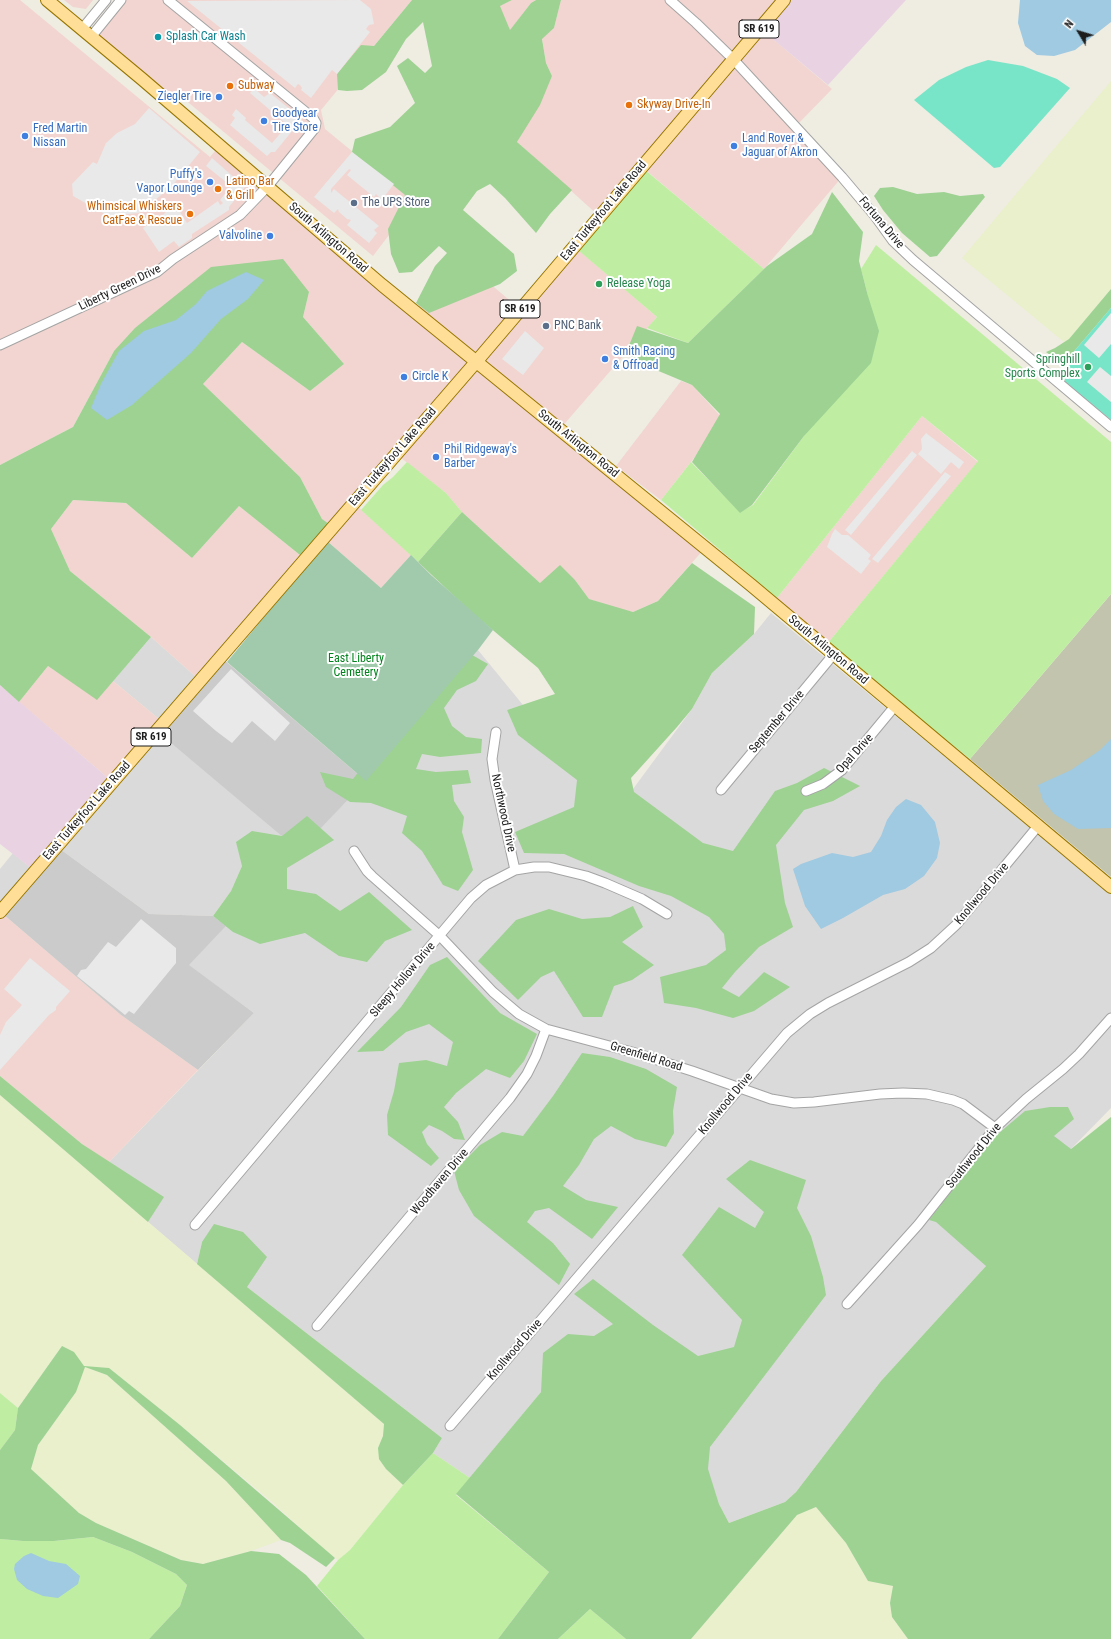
<!DOCTYPE html>
<style>
body{margin:0}
#map{position:relative;width:1111px;height:1639px;overflow:hidden;background:#efece2;font-family:"Roboto Condensed",sans-serif}
canvas{display:block}
.north{position:absolute;left:1059px;top:12px;width:40px;height:40px;-webkit-text-stroke:3px #fff;paint-order:stroke;rotate:308deg;font-size:11px;font-weight:700;line-height:16px;text-align:center;color:#1d1d1d}
.north::after{content:'';display:block;margin:auto;width:14px;height:18px;background:#1d1d1d;clip-path:polygon(50% 0,100% 100%,50% 72%,0 100%)}
</style>
<div id="map">
<canvas width="1111" height="1639"></canvas>
<div class="north">N</div>
</div>
<script>
const g = document.querySelector('canvas').getContext('2d');
g.lineJoin = 'round';
function fill(path, color) { g.fillStyle = color; g.fill(path, 'evenodd'); }
const shape = rows => new Path2D(rows.map(r => 'M' + r).join(''));
function strokePath(path, color, width, dash) { g.strokeStyle = color; g.lineWidth = width; g.lineCap = dash ? 'butt' : 'round'; g.setLineDash(dash || []); g.stroke(path); }
function label(font, color, halo, rows, align = 'center') {
  g.font = font + ' "Roboto Condensed",sans-serif'; g.lineWidth = 4; g.setLineDash([]); g.textBaseline = 'middle'; g.strokeStyle = halo; g.fillStyle = color; for (const [text, x, y, turn = 0] of rows) {
    g.save(); g.translate(x, y); g.rotate((+turn || 0) * Math.PI / 180); g.textAlign = isNaN(turn) ? turn : align; if (halo) g.strokeText(text, 0, 0); g.fillText(text, 0, 0); g.restore();
  }
}
fill(shape([
 [771,613,979,785,1111,892,1111,1108,1071,1149,986,1266,881,1381,796,1492,785,1502,729,1523,719,1504,707,1469,709,1447,541,1392,470,1478,433,1453,442,1438,247,1287,202,1242,197,1264,148,1222,163,1197,109,1162,254,1013,188,965,366,781,478,650,523,705,507,710,621,808,633,789,692,709,712,673,754,634],
 [151,637,195,676,159,719,113,681],
 [159,733,282,835,242,866,231,891,213,916,149,914,60,849],
 [13,853,31,868,0,902,0,869]
]), '#dbdada');
fill(shape([
 [0,0,20,0,210,157,220,145,414,311,463,261,520,309,574,246,657,317,560,429,705,548,658,601,633,612,616,608,589,599,575,580,540,583,462,512,446,493,396,454,332,528,322,519,300,477,203,384,242,342,310,391,344,364,303,317,309,292,114,351,73,427,0,465],
 [64,0,93,0,86,9,73,7],
 [121,0,412,0,321,110,325,129,414,202,373,256,183,98,175,106,91,37],
 [512,0,536,0,531,3,510,31,499,6],
 [561,0,784,0,760,28,832,89,796,126,842,177,764,269,642,167,599,216,517,142,552,76,546,63,542,38,554,28],
 [681,381,692,385,724,420,661,500,616,466],
 [922,416,978,462,827,644,777,598],
 [73,500,126,503,192,558,239,506,300,555,195,676,151,637,70,571,51,529],
 [356,505,411,555,381,588,327,541],
 [48,666,97,699,113,681,159,719,108,778,19,702],
 [3,914,121,1015,198,1070,109,1162,82,1144,0,1076,0,917]
]), '#f2d5d0');
fill(shape([
 [789,0,906,0,828,85,763,31],
 [0,685,108,778,31,868,0,844]
]), '#e9d3e2');
fill(shape([
 [223,659,366,781,321,828,283,837,159,733],
 [60,849,149,914,213,916,226,926,189,965,254,1013,198,1070,121,1015,3,914]
]), '#cbcbcb');
fill(shape([
 [1111,594,1111,877,970,759]
]), '#c2c4ad');
fill(shape([
 [1111,81,1111,289,1069,339,1064,342,962,258],
 [0,1095,384,1424,383,1436,378,1448,386,1469,403,1485,350,1550,338,1560,319,1545,272,1502,180,1425,109,1368,86,1367,107,1375,226,1481,281,1540,251,1551,203,1564,181,1560,96,1523,79,1513,31,1469,38,1445,76,1392,62,1346,18,1408,0,1393],
 [816,1507,846,1543,868,1581,893,1586,890,1603,892,1617,908,1639,691,1639,797,1515]
]), '#e9f0cb');
fill(shape([
 [645,170,764,269,688,343,647,328,657,317,578,250],
 [876,245,1111,442,1111,594,970,759,827,644,978,461,922,416,777,598,661,500,691,462,740,512,753,505,804,436,868,296,861,269],
 [407,462,446,493,462,512,418,562,361,510,383,485,393,477],
 [0,1393,18,1408,15,1430,0,1450],
 [433,1453,470,1478,456,1495,549,1572,498,1639,365,1639,317,1586,338,1560,350,1550,403,1485],
 [93,1537,132,1552,176,1574,187,1585,180,1606,149,1639,0,1639,0,1539,23,1541,54,1541],
 [590,1609,626,1639,558,1639]
]), '#bfeea3');
fill(shape([
 [412,0,512,0,500,6,510,30,531,3,536,0,561,0,554,28,542,39,546,63,552,76,540,105,517,142,572,190,550,214,536,233,505,198,490,184,477,191,463,210,514,254,517,271,500,284,429,313,416,303,435,266,447,253,439,246,412,272,399,273,391,254,388,229,405,195,352,152,355,139,390,127,415,103,397,66,408,58,425,73,432,66,423,22,406,39,386,72,362,90,347,91,338,90,337,74,361,45,374,46],
 [893,187,917,194,944,192,960,196,983,194,985,197,937,256,930,257,902,233,883,210,874,196,880,188],
 [832,192,863,232,859,261,868,296,879,331,871,363,804,436,752,505,740,513,692,462,720,414,692,385,649,367,626,353,637,326,688,343,767,266,812,234],
 [283,259,309,292,303,317,344,364,310,391,242,342,203,384,300,477,322,519,329,524,300,555,239,506,192,558,126,503,73,500,51,529,70,571,151,637,97,700,48,666,19,702,0,685,0,465,73,427,114,351,135,328,211,267],
 [1111,289,1111,308,1071,355,1058,361,1046,352,1055,348,1069,339],
 [462,512,540,583,560,565,575,580,589,599,633,612,658,601,692,563,755,607,754,634,712,673,692,709,677,727,631,778,634,792,703,843,733,851,775,791,797,783,824,768,860,786,833,801,804,810,776,845,785,903,793,927,759,947,735,972,722,988,739,997,764,972,790,987,754,1011,733,1018,696,1008,664,1003,660,977,706,965,726,950,724,934,709,917,671,896,639,886,564,854,524,853,515,832,574,807,577,780,518,735,507,710,555,694,538,668,470,611,418,562],
 [467,652,488,664,476,681,457,690,444,708,452,726,466,737,482,739,481,753,440,757,422,754,416,769,436,772,468,770,471,783,452,785,454,801,464,817,462,832,473,870,458,891,443,885,422,851,402,833,407,816,371,803,350,802,326,787,320,772,353,779,363,766],
 [307,816,334,840,287,868,287,889,316,894,340,911,369,892,412,930,385,941,367,962,339,956,305,933,260,944,233,932,213,916,231,891,242,866,236,842,252,831,282,836],
 [633,906,643,927,622,942,654,965,632,980,614,986,602,1017,583,1017,554,971,541,977,518,1000,478,961,516,920,549,909,582,919,610,917],
 [447,957,500,1013,537,1034,524,1061,510,1078,486,1069,456,1093,444,1107,458,1122,465,1140,454,1139,442,1131,429,1125,422,1132,427,1144,439,1158,431,1166,388,1135,387,1115,394,1091,399,1063,426,1060,447,1066,453,1042,429,1024,406,1032,383,1051,357,1052,401,1007,430,965],
 [582,1053,610,1057,646,1069,677,1087,673,1111,674,1133,666,1147,635,1139,611,1126,594,1139,579,1165,563,1186,586,1200,618,1207,592,1239,549,1208,535,1211,527,1222,553,1243,570,1264,559,1285,474,1216,459,1190,454,1171,480,1145,502,1132,523,1136,553,1096],
 [0,1076,82,1144,164,1197,148,1222,0,1095],
 [1050,1107,1068,1107,1074,1119,1054,1136,1071,1149,1111,1117,1111,1639,908,1639,892,1617,890,1603,893,1586,868,1581,846,1543,816,1507,797,1515,691,1639,626,1639,590,1609,558,1639,498,1639,549,1572,456,1494,541,1392,543,1353,568,1334,594,1336,613,1324,574,1294,593,1279,653,1325,698,1356,734,1347,742,1320,682,1255,719,1207,755,1228,764,1212,726,1179,750,1160,806,1180,797,1208,811,1236,823,1277,826,1295,730,1421,710,1447,708,1469,719,1504,729,1523,785,1502,796,1492,881,1381,986,1266,936,1222,929,1220,993,1138,1025,1111],
 [214,1224,243,1232,267,1257,247,1287,442,1438,433,1453,403,1485,386,1469,379,1459,378,1448,383,1436,384,1424,197,1264,202,1242],
 [62,1346,74,1352,84,1366,109,1368,180,1425,335,1558,326,1567,290,1543,281,1540,226,1481,107,1375,85,1367,76,1392,38,1445,31,1469,79,1513,96,1523,181,1560,203,1564,251,1551,279,1554,306,1575,365,1639,149,1639,180,1606,187,1585,176,1574,132,1552,93,1537,54,1541,23,1541,0,1539,0,1450,15,1430,18,1408]
]), '#9ed293');
fill(shape([
 [327,541,381,588,411,555,431,575,493,630,478,650,366,781,227,662]
]), '#a1caac');
fill(shape([
 [988,60,1023,66,1057,79,1070,88,1000,167,994,168,914,100,939,80,966,67],
 [1111,308,1111,420,1065,382,1064,376,1069,371,1058,361,1071,355]
]), '#79e5c8');
fill(shape([
 [360,0,371,9,374,24,369,25,366,29,370,32,337,74,332,70,311,98,301,90,302,88,300,85,298,84,295,88,187,1],
 [254,88,264,97,270,93,297,115,295,119,297,125,275,152,271,152,267,156,230,125,235,118,232,115,236,109,246,118,245,120,272,143,285,128,282,124,284,122,250,93],
 [149,108,200,152,171,187,139,213,108,216,73,196,72,184,93,162,97,164,106,143,117,133,135,124],
 [352,152,394,184,380,202,377,200,379,197,376,194,374,197,347,175,351,170,349,169,331,189,331,193,334,189,379,226,374,230,377,233,369,243,347,225,351,220,347,219,339,212,338,209,334,213,314,197],
 [212,158,245,187,229,207,229,210,192,234,192,238,179,247,174,241,159,252,143,228,164,214,173,201,187,223,218,201,220,205,223,203,220,200,231,186,206,166],
 [1111,313,1111,344,1099,358,1084,345],
 [525,331,544,348,523,375,502,359],
 [1100,367,1111,376,1111,402,1087,382],
 [926,433,964,462,959,469,951,462,941,474,918,454,922,449,921,439],
 [912,451,917,455,851,535,845,530],
 [945,472,951,476,878,563,872,559],
 [835,529,842,535,848,535,871,555,868,559,871,561,861,574,827,547,832,534],
 [231,669,290,723,275,741,252,721,232,743,216,731,193,711],
 [141,919,176,948,176,963,134,1014,129,1011,125,1015,77,976,81,970,86,969,108,942,116,947],
 [30,958,70,991,56,1007,56,1010,49,1015,0,1070,0,1035,6,1022,22,1005,4,989]
]), '#e9e9e9');
fill(shape([
 [1020,0,1111,0,1111,22,1075,50,1054,56,1037,55,1025,46,1018,23],
 [246,272,264,280,248,299,221,319,191,353,132,405,107,420,91,408,101,384,119,351,144,331,176,320,196,304,207,291],
 [1111,739,1111,828,1078,829,1054,814,1043,801,1038,785,1071,770,1100,750],
 [906,799,921,805,935,822,940,843,937,858,924,876,905,889,883,895,843,918,821,929,805,906,793,869,801,864,832,853,853,857,871,852,881,836,887,820,896,807],
 [31,1553,49,1561,66,1564,80,1576,78,1584,58,1598,43,1596,27,1589,17,1580,14,1569,15,1564,24,1556]
]), '#9fcae1');
const minor = shape([
 [670,0,696,23,733,59,842,177,875,216,893,241,913,260,1111,427],
 [82,29,106,0],
 [91,37,121,0],
 [0,345,157,272,173,259,240,215,268,186,315,128,316,123,313,118,168,0],
 [496,732,492,759,495,780,515,870],
 [721,790,833,655],
 [806,791,823,784,842,770,895,706],
 [354,851,367,871,372,876,440,936,493,992,519,1014,546,1029,632,1052,692,1071,771,1099,794,1103,814,1102,880,1094,903,1093,927,1094,953,1100,963,1104,995,1128],
 [195,1225,471,898,486,885,515,870,534,867,549,867,586,876,605,883,642,899,667,914],
 [847,1304,918,1225,995,1128,1026,1099,1063,1069,1079,1054,1111,1018],
 [317,1326,510,1098,527,1074,536,1056,546,1029],
 [450,1426,787,1033,810,1014,828,1003,909,962,931,948,956,925,1038,826]
]);
const major = shape([
 [47,0,142,79,382,285,751,585,1111,887],
 [0,912,476,362,784,0]
]);
strokePath(minor, '#a4a4a4', 11);
strokePath(major, '#967600', 14);
strokePath(minor, '#fff', 9);
strokePath(major, '#ffde97', 12);
for (const [x, y, r, color] of [
 [158,37,4,"#0f9aa8"],
 [230,86,4,"#e8710a"],
 [219,97,4,"#3f7fe0"],
 [629,105,4,"#e8710a"],
 [264,121,4,"#3f7fe0"],
 [25,136,4,"#3f7fe0"],
 [734,146,4,"#3f7fe0"],
 [210,182,4,"#3f7fe0"],
 [218,189,4,"#e8710a"],
 [354,203,4,"#5c6f8a"],
 [190,214,4,"#e8710a"],
 [270,236,4,"#3f7fe0"],
 [599,284,4,"#2e9e5b"],
 [546,326,4,"#5c6f8a"],
 [605,359,4,"#3f7fe0"],
 [1088,367,4,"#2e9e5b"],
 [404,377,4,"#3f7fe0"],
 [436,457,4,"#3f7fe0"]
]) { const dot = new Path2D(); dot.arc(x, y, r, 0, 2 * Math.PI); g.fillStyle = color; g.fill(dot); strokePath(dot, '#fff', 1.5); }
for (const [x, y, w] of [
 [759,29,40],
 [520,309,40],
 [151,737,40]
]) { const box = new Path2D(); box.roundRect(x - w / 2, y - 9, w, 18, 3); g.fillStyle = '#fff'; g.fill(box); strokePath(box, '#1d1d1d', 1); }
label('bold 11px', '#1d1d1d', null, [
 ["SR 619",759,29],
 ["SR 619",520,309],
 ["SR 619",151,737]
]);
label('12px', '#0d838f', '#fff', [
 ["Splash Car Wash",166,37]
], 'left');
label('12px', '#c56008', '#fff', [
 ["Subway",238,86],
 ["Skyway Drive-In",637,105],
 ["Latino Bar",226,182],
 ["& Grill",226,196],
 ["Whimsical Whiskers",182,207,"right"],
 ["CatFae & Rescue",182,221,"right"]
], 'left');
label('12px', '#366cbe', '#fff', [
 ["Ziegler Tire",211,97,"right"],
 ["Goodyear",272,114],
 ["Tire Store",272,128],
 ["Fred Martin",33,129],
 ["Nissan",33,143],
 ["Land Rover &",742,139],
 ["Jaguar of Akron",742,153],
 ["Puffy's",202,175,"right"],
 ["Vapor Lounge",202,189,"right"],
 ["Valvoline",262,236,"right"],
 ["Smith Racing",613,352],
 ["& Offroad",613,366],
 ["Circle K",412,377],
 ["Phil Ridgeway's",444,450],
 ["Barber",444,464]
], 'left');
label('12px', '#4e5e75', '#fff', [
 ["The UPS Store",362,203],
 ["PNC Bank",554,326]
], 'left');
label('12px', '#1d1d1d', '#fff', [
 ["East Turkeyfoot Lake Road",604,211,-50],
 ["Fortuna Drive",881,223,50],
 ["South Arlington Road",328,238,41],
 ["Liberty Green Drive",120,288,-26],
 ["South Arlington Road",578,444,39],
 ["East Turkeyfoot Lake Road",393,457,-49],
 ["South Arlington Road",828,650,40],
 ["September Drive",777,722,-50],
 ["Opal Drive",855,754,-48],
 ["East Turkeyfoot Lake Road",87,811,-49],
 ["Northwood Drive",503,813,78],
 ["Knollwood Drive",982,894,-50],
 ["Sleepy Hollow Drive",403,980,-50],
 ["Greenfield Road",646,1057,17],
 ["Knollwood Drive",726,1104,-50],
 ["Southwood Drive",974,1156,-51],
 ["Woodhaven Drive",440,1182,-50],
 ["Knollwood Drive",515,1350,-49]
]);
label('12px', '#27864d', '#fff', [
 ["Release Yoga",607,284],
 ["Springhill",1080,360,"right"],
 ["Sports Complex",1080,374,"right"]
], 'left');
label('12px', '#03831d', '#fff', [
 ["East Liberty",356,659],
 ["Cemetery",356,673]
]);
</script>
